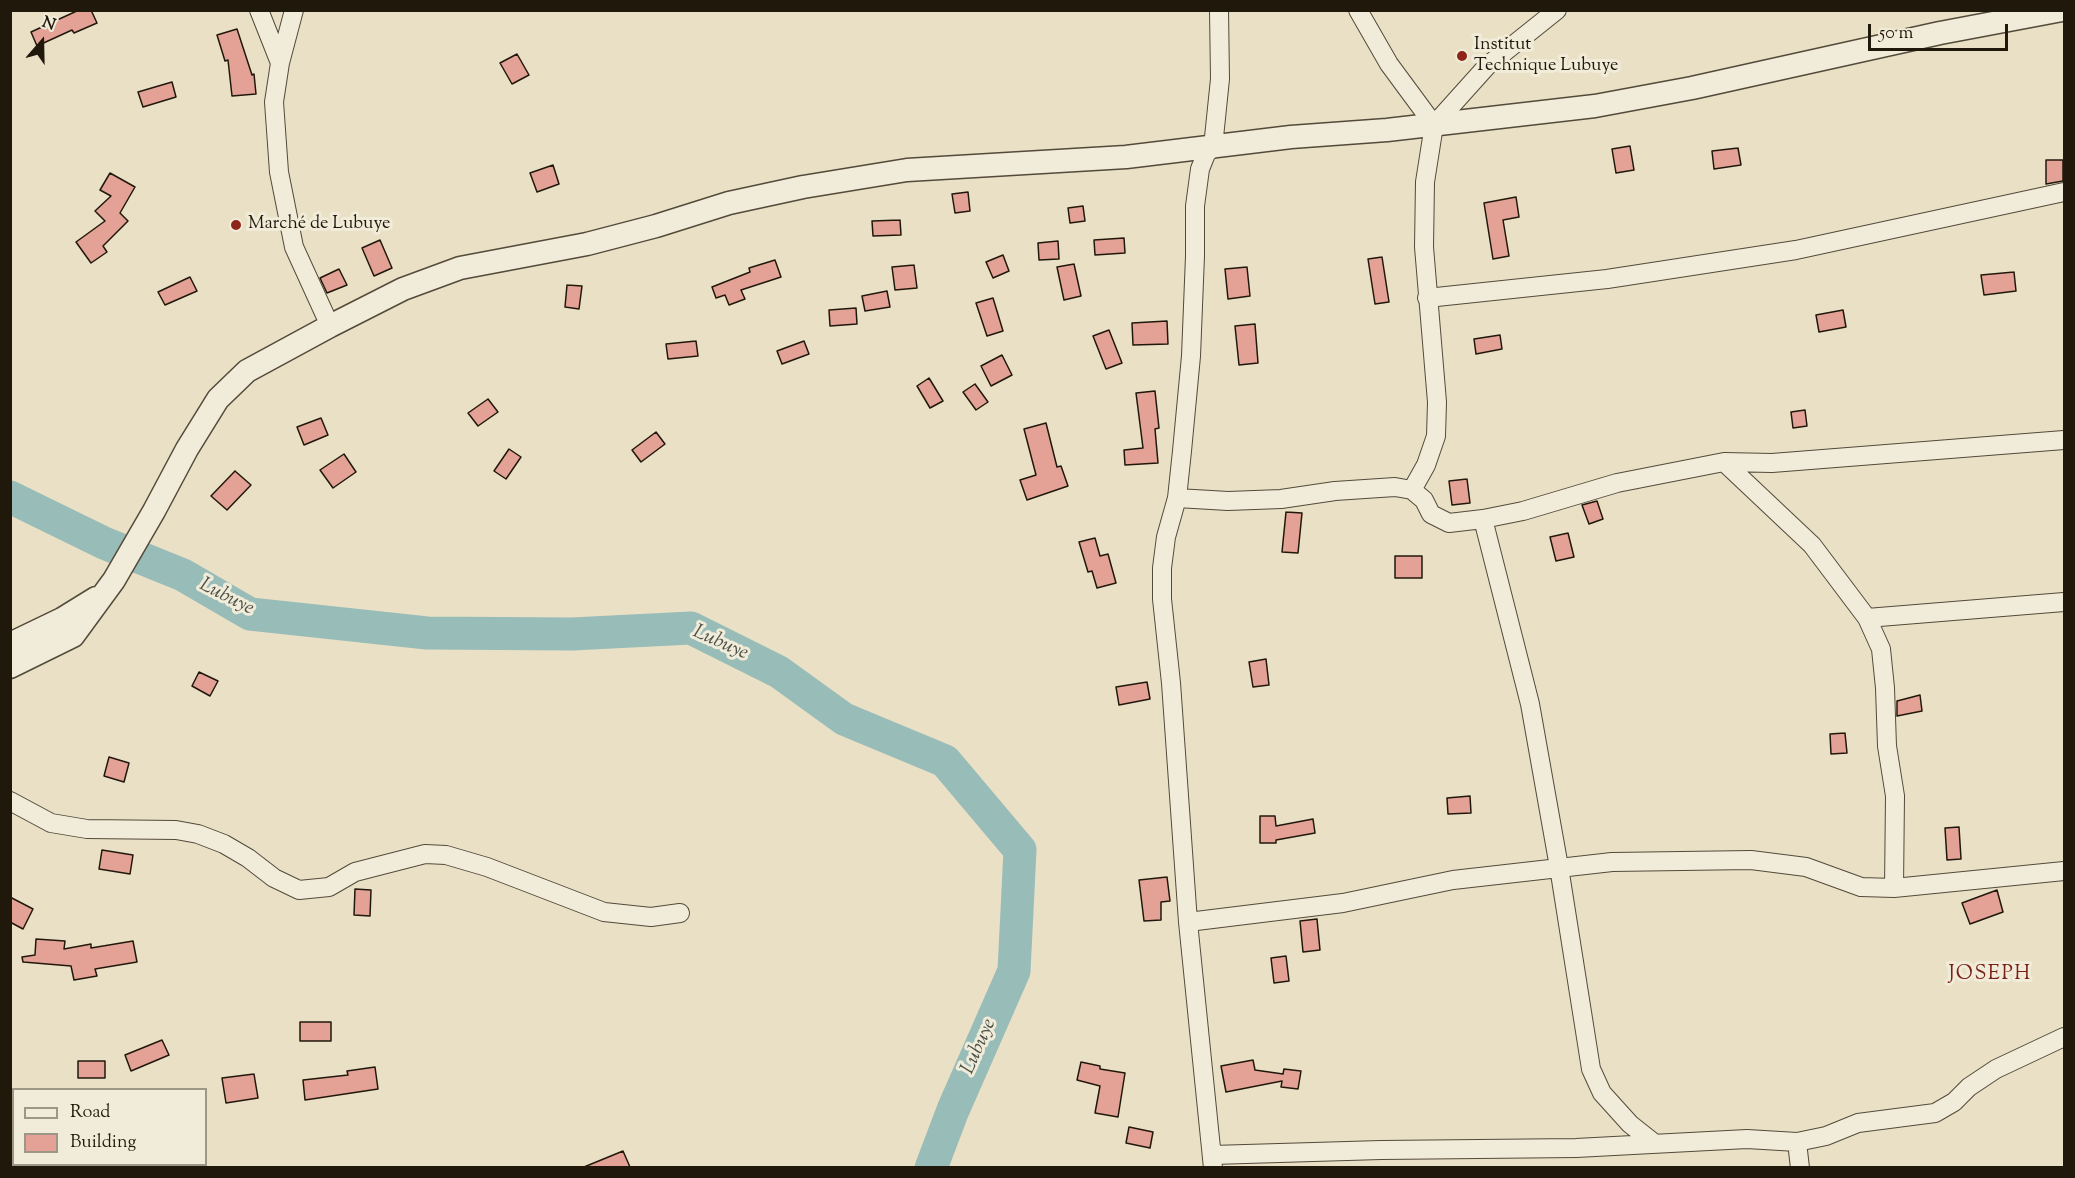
<!DOCTYPE html>
<meta charset="utf-8">
<style>
body{margin:0}
#map{position:relative;width:2075px;height:1178px;overflow:hidden;background:#eae0c5;font-family:"Sorts Mill Goudy",serif}
canvas{display:block}
.frame{position:absolute;inset:0;border:12px solid #21180c;pointer-events:none}
.legend{position:absolute;left:12px;top:1088px;width:195px;height:78px;box-sizing:border-box;background:#f1ebd9;border:2px solid #9e9787;margin:0;padding:8px 10px;list-style:none;font-size:18px;color:#21180c}
.legend li{display:flex;align-items:center;gap:12px;height:30px}
.legend b{width:30px;border:2px solid #9e9787}
.north{position:absolute;left:12px;top:12px;width:60px;height:60px;-webkit-text-stroke:4px #f1ebd9;paint-order:stroke;rotate:20deg;font-size:16px;font-weight:700;line-height:24px;text-align:center;color:#21180c}
.north::after{content:'';display:block;margin:auto;width:21px;height:27px;background:#21180c;clip-path:polygon(50% 0,100% 100%,50% 72%,0 100%)}
.scale{position:absolute;left:1868px;top:24px;width:140px;height:27px;box-sizing:border-box;border:3px solid #21180c;border-top:0;padding-left:8px;font-size:18px;line-height:21px;white-space:nowrap;color:#21180c;-webkit-text-stroke:4px #f1ebd9;paint-order:stroke}
</style>
<div id="map">
<canvas width="2075" height="1178"></canvas>
<div class="frame"></div>
<ul class="legend">
<li><b style="height:8px;background:#f1ebd9"></b>Road</li>
<li><b style="height:16px;background:#e3a295"></b>Building</li>
</ul>
<div class="north">N</div>
<div class="scale">50 m</div>
</div>
<script>
const g = document.querySelector('canvas').getContext('2d');
g.lineJoin = 'round';
const shape = rows => new Path2D(rows.map(r => 'M' + r).join(''));
function strokePath(path, color, width, dash) { g.strokeStyle = color; g.lineWidth = width; g.lineCap = dash ? 'butt' : 'round'; g.setLineDash(dash || []); g.stroke(path); }
function fill(path, color) { g.fillStyle = color; g.fill(path, 'evenodd'); }
function label(font, color, halo, rows, align = 'center') {
  g.font = font + ' "Sorts Mill Goudy",serif'; g.lineWidth = 6; g.setLineDash([]); g.textBaseline = 'middle'; g.strokeStyle = halo; g.fillStyle = color; for (const [text, x, y, turn = 0] of rows) {
    g.save(); g.translate(x, y); g.rotate((+turn || 0) * Math.PI / 180); g.textAlign = isNaN(turn) ? turn : align; if (halo) g.strokeText(text, 0, 0); g.fillText(text, 0, 0); g.restore();
  }
}
strokePath(shape([
 [10,497,104,543,183,575,250,614,427,633,572,634,691,628,779,672,844,719,945,761,1020,850,1014,971,953,1110,931,1168]
]), '#98bcb8', 33);
const building = shape([
 [79,10,91,10,97,23,74,33,72,30,37,46,31,32,79,10],
 [237,29,252,75,254,74,256,94,232,96,228,60,225,61,217,35,237,29],
 [517,54,529,75,512,84,500,63,517,54],
 [172,82,176,97,143,107,138,92,172,82],
 [1630,146,1634,170,1616,173,1612,149,1630,146],
 [1738,148,1741,165,1714,169,1712,151,1738,148],
 [2046,160,2063,160,2063,181,2046,184,2046,160],
 [553,165,559,184,537,192,530,173,553,165],
 [110,173,135,187,120,213,128,221,103,246,107,252,91,263,76,242,105,221,95,211,111,196,100,190,110,173],
 [968,192,970,211,955,213,952,194,968,192],
 [1516,197,1519,217,1503,220,1509,256,1493,259,1484,203,1516,197],
 [1083,206,1085,221,1070,223,1068,208,1083,206],
 [900,220,901,235,873,236,872,221,900,220],
 [1124,238,1125,253,1095,255,1094,240,1124,238],
 [380,240,392,268,374,276,362,248,380,240],
 [1058,241,1059,259,1039,260,1038,243,1058,241],
 [1003,255,1009,271,993,278,986,262,1003,255],
 [1382,257,1389,302,1375,304,1368,259,1382,257],
 [775,260,781,277,741,290,745,299,729,305,725,295,716,298,712,287,750,272,749,268,775,260],
 [1074,264,1081,296,1064,300,1057,267,1074,264],
 [914,265,917,288,895,290,892,267,914,265],
 [1247,267,1250,296,1228,299,1225,269,1247,267],
 [339,269,347,285,327,293,320,278,339,269],
 [2014,272,2016,291,1984,295,1981,275,2014,272],
 [190,277,197,291,165,305,158,292,190,277],
 [567,285,582,286,579,309,565,307,567,285],
 [887,291,890,307,865,311,862,296,887,291],
 [993,298,1003,331,987,336,976,303,993,298],
 [856,308,857,324,830,326,829,310,856,308],
 [1843,310,1846,327,1819,332,1816,315,1843,310],
 [1167,321,1168,344,1133,345,1132,323,1167,321],
 [1255,324,1258,363,1239,365,1235,326,1255,324],
 [1109,330,1122,363,1106,369,1093,336,1109,330],
 [1500,335,1502,349,1476,354,1474,339,1500,335],
 [696,341,698,356,668,359,666,344,696,341],
 [804,341,809,354,782,364,777,351,804,341],
 [1002,355,1012,375,991,386,981,366,1002,355],
 [929,378,943,401,930,408,917,386,929,378],
 [975,384,988,402,976,410,963,392,975,384],
 [1155,391,1159,428,1155,429,1158,463,1125,465,1124,450,1143,448,1136,393,1155,391],
 [488,399,498,412,478,426,468,413,488,399],
 [1805,410,1807,426,1793,428,1791,412,1805,410],
 [321,418,328,435,304,445,297,427,321,418],
 [1046,423,1057,467,1061,466,1068,486,1027,500,1020,480,1036,475,1024,429,1046,423],
 [656,432,665,444,641,462,632,450,656,432],
 [509,449,521,457,506,479,494,471,509,449],
 [344,454,356,472,333,488,320,470,344,454],
 [235,471,251,485,227,510,211,496,235,471],
 [1467,479,1470,503,1452,505,1449,481,1467,479],
 [1597,501,1603,519,1589,524,1582,505,1597,501],
 [1286,512,1302,513,1298,553,1282,552,1286,512],
 [1568,533,1574,557,1556,561,1550,537,1568,533],
 [1095,538,1100,556,1108,554,1116,583,1097,588,1092,571,1088,572,1079,542,1095,538],
 [1395,556,1422,556,1422,578,1395,578,1395,556],
 [1266,659,1269,685,1253,687,1249,662,1266,659],
 [199,672,218,681,210,696,192,686,199,672],
 [1147,682,1150,699,1119,705,1116,687,1147,682],
 [1920,695,1922,711,1897,716,1897,701,1920,695],
 [1845,733,1847,753,1831,754,1830,734,1845,733],
 [109,757,129,763,124,782,104,776,109,757],
 [1470,796,1471,813,1448,814,1447,798,1470,796],
 [1260,816,1275,816,1276,826,1313,819,1315,833,1276,840,1276,843,1260,843,1260,816],
 [1959,827,1961,859,1947,860,1945,828,1959,827],
 [102,850,133,855,130,874,99,869,102,850],
 [1167,877,1170,901,1161,902,1161,920,1144,921,1139,880,1167,877],
 [355,889,371,890,370,916,354,915,355,889],
 [1997,890,2003,912,1970,924,1962,903,1997,890],
 [10,897,33,909,23,929,10,922,10,897],
 [1317,919,1320,950,1303,952,1300,921,1317,919],
 [36,939,65,941,64,949,91,944,91,948,133,941,137,962,95,969,97,976,74,980,71,966,23,962,22,957,35,955,36,939],
 [1286,956,1289,981,1274,983,1271,958,1286,956],
 [300,1022,331,1022,331,1041,300,1041,300,1022],
 [162,1040,169,1055,131,1071,125,1055,162,1040],
 [1253,1060,1255,1070,1283,1074,1284,1069,1301,1071,1298,1089,1281,1087,1282,1081,1226,1092,1221,1066,1253,1060],
 [78,1061,105,1061,105,1078,78,1078,78,1061],
 [1081,1062,1100,1066,1100,1069,1125,1073,1118,1117,1095,1113,1100,1086,1077,1080,1081,1062],
 [375,1067,378,1089,305,1100,303,1080,348,1075,347,1071,375,1067],
 [254,1074,258,1098,226,1103,222,1078,254,1074],
 [1129,1127,1153,1132,1150,1148,1126,1143,1129,1127],
 [623,1151,630,1167,584,1167,623,1151]
]);
fill(building, '#e3a295');
strokePath(building, '#21180c', 1.5);
const minor = shape([
 [259,10,280,63,274,102,279,172,294,247,330,326],
 [1358,10,1389,64,1434,125,1487,66,1557,10],
 [280,63,294,10],
 [1427,298,1607,279,1796,250,2064,192],
 [1724,462,1812,545,1867,618,1881,649,1885,688,1887,746,1895,796,1894,888],
 [1412,490,1426,465,1436,436,1437,402,1424,247,1425,182,1434,125],
 [1177,498,1228,501,1281,499,1335,491,1395,487,1412,490,1424,500,1431,514,1449,523,1483,519,1523,511,1617,483,1724,462,1772,463,2064,440],
 [1483,519,1530,704,1559,867,1591,1069,1602,1093,1630,1124,1654,1143],
 [1867,618,2064,602],
 [10,801,51,823,87,829,176,830,198,834,224,844,248,858,274,878,299,890,329,887,355,872,425,854,446,855,487,867,604,912,651,917,680,913],
 [1188,922,1343,903,1453,880,1612,862,1751,860,1806,867,1861,887,1894,888,2064,871],
 [1797,1142,1800,1168],
 [1212,1155,1381,1150,1576,1148,1747,1139,1797,1142,1826,1136,1858,1123,1935,1113,1954,1102,1969,1087,1996,1069,2064,1037],
 [1213,1168,1188,922,1171,683,1162,599,1162,568,1166,537,1177,498,1182,451,1191,356,1195,256,1195,206,1200,169,1206,154,1213,147,1220,79,1219,10]
]);
const tertiary = shape([
 [10,644,62,619,96,598],
 [10,667,73,636,114,580,154,511,187,449,218,399,247,371,330,326,403,289,460,268,587,244,656,226,729,203,803,187,907,170,1126,157,1291,137,1387,130,1595,106,1692,88,1940,33,2062,10]
]);
strokePath(minor, '#534a3a', 20);
strokePath(tertiary, '#534a3a', 25);
strokePath(minor, '#f1ebd9', 18);
strokePath(tertiary, '#f1ebd9', 22);
for (const [x, y, r, color] of [
 [1462,56,6,"#8f2418"],
 [236,225,6,"#8f2418"]
]) { const dot = new Path2D(); dot.arc(x, y, r, 0, 2 * Math.PI); g.fillStyle = color; g.fill(dot); strokePath(dot, '#f1ebd9', 2); }
label('18px', '#21180c', '#f1ebd9', [
 ["Institut",1474,46],
 ["Technique Lubuye",1474,67],
 ["Marché de Lubuye",248,225]
], 'left');
label('italic 20px', '#4b5148', '#f1ebd9', [
 ["Lubuye",226,598,27],
 ["Lubuye",720,644,24],
 ["Lubuye",980,1047,-66]
]);
g.letterSpacing = '1.5px';
label('20px', '#7a1f14', '#f1ebd9', [
 ["JOSEPH",1990,976]
]);
g.letterSpacing = '0px';
</script>
